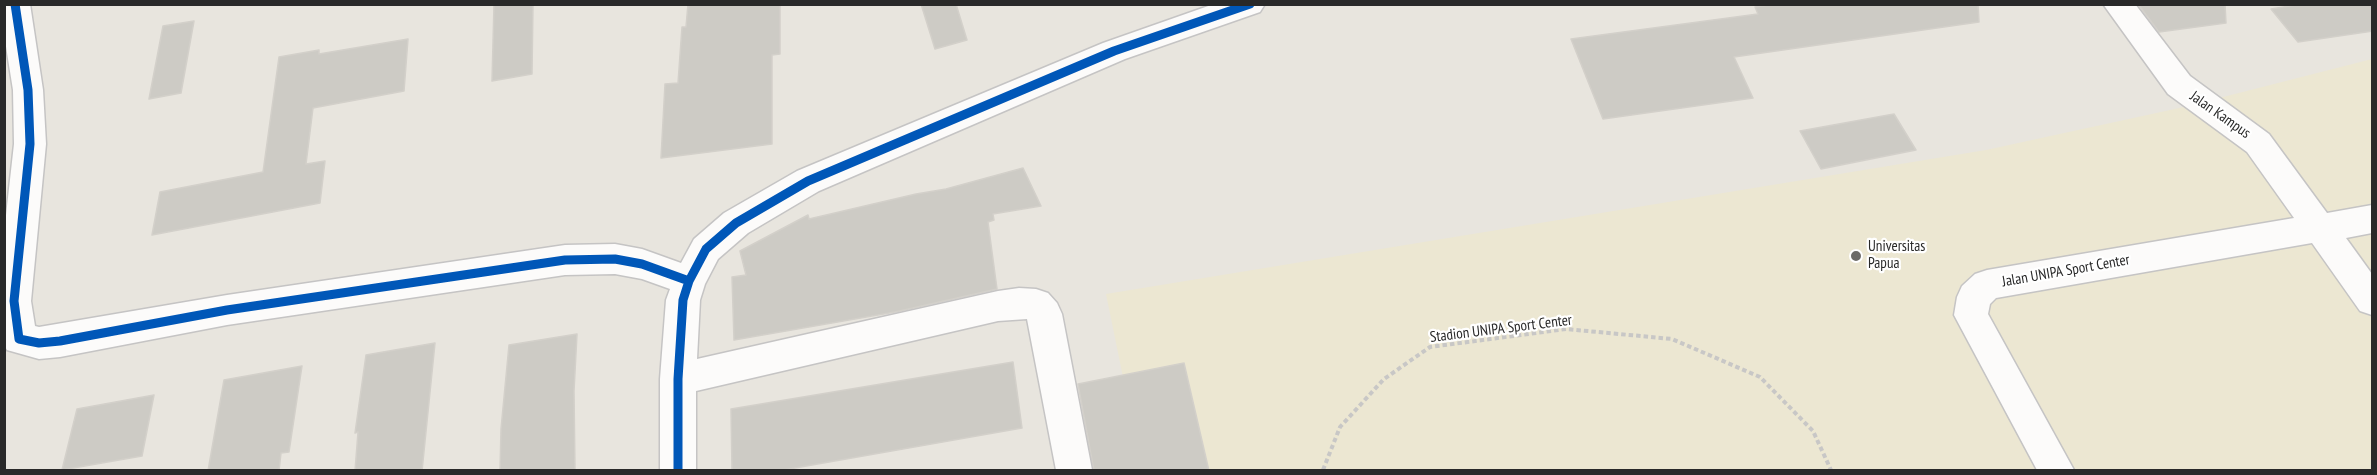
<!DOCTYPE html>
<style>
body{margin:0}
#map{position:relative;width:2377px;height:475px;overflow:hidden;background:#e8e5de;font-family:"PT Sans Narrow",sans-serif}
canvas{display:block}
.frame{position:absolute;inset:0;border:6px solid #292929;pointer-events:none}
</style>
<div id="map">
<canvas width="2377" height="475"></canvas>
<div class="frame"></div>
</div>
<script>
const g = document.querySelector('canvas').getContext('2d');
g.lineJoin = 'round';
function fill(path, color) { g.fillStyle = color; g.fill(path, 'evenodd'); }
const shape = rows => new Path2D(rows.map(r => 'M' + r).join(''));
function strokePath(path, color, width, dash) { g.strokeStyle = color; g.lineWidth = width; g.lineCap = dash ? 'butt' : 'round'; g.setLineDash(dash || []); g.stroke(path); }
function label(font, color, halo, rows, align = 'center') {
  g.font = font + ' "PT Sans Narrow",sans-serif'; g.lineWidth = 4.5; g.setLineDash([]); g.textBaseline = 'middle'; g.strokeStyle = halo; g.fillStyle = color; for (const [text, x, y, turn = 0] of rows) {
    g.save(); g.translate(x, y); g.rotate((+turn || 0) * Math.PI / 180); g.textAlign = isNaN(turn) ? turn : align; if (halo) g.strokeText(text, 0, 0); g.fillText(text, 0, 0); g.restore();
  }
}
fill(shape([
 [2372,59,2372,470,1142,470,1106,294,1986,150,2184,107]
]), '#ece7d2');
const building = shape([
 [494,4,533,4,532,74,492,81,494,4],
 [688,4,780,4,780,54,772,55,772,144,661,158,665,84,678,83,682,27,686,27,688,4],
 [921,4,956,4,967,40,935,49,921,4],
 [1775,4,1978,4,1979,22,1734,57,1753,98,1603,119,1571,39,1758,14,1755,7,1775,4],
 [2138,4,2225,4,2226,23,2159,32,2138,4],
 [2302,4,2373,4,2373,31,2298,42,2271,9,2302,4],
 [194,21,181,93,149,99,163,26,194,21],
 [408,39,404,91,313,108,306,164,325,161,320,203,152,235,160,192,263,172,279,57,319,50,319,54,408,39],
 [1894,114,1916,150,1821,169,1800,131,1894,114],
 [1023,168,1041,206,993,214,994,220,988,222,997,289,895,312,734,340,732,277,746,275,740,251,808,215,809,219,916,194,946,189,1023,168],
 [577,334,574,391,575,471,500,471,501,429,509,345,577,334],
 [435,343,422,471,355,471,358,432,355,433,366,355,435,343],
 [1013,362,1022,428,778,471,732,471,731,409,1013,362],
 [1184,363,1209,471,1094,471,1078,384,1184,363],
 [302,366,289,452,281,453,279,471,208,471,224,380,302,366],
 [154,395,142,456,62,470,77,409,154,395]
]);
fill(building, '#cdcbc5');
strokePath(building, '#d3d0ca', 1.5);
const minor = shape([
 [4,4,30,4,43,90,46,144,31,301,35,326,39,327,227,295,565,245,615,244,642,249,681,263,694,239,724,213,797,171,1103,43,1214,4,1265,4,1260,12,1125,59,819,191,748,233,718,259,705,284,700,300,697,359,998,291,1019,288,1036,289,1048,293,1057,303,1062,314,1092,470,1056,470,1027,319,998,321,696,391,696,470,660,470,660,379,666,300,670,289,642,279,615,274,565,275,227,325,60,357,39,359,7,350,4,345,4,233,14,144,13,90,4,34,4,4],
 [2103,4,2135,4,2190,76,2269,134,2327,213,2372,205,2372,233,2346,238,2372,274,2372,315,2360,311,2312,243,1996,298,1990,304,1988,314,2074,470,2037,470,1954,315,1957,297,1962,286,1975,274,1987,270,2294,218,2247,152,2168,94,2103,4]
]);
strokePath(minor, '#c5c4c4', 3);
strokePath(shape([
 [1323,470,1340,427,1384,379,1430,347,1566,329,1672,339,1760,377,1813,431,1831,470]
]), '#c8c7c6', 4, [4.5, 3]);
fill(minor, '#fcfbfa');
strokePath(shape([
 [15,4,28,90,30,144,14,301,19,339,39,343,60,341,227,310,565,260,615,259,642,264,689,281],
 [678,470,678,379,683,300,689,281,706,249,736,223,808,181,1114,51,1250,4]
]), '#0057b8', 9);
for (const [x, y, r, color] of [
 [1856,256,6,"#6c6b68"]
]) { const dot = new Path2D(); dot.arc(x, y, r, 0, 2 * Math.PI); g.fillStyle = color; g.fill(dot); strokePath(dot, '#fff', 2); }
label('15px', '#292929', '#fff', [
 ["Jalan Kampus",2220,115,35],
 ["Jalan UNIPA Sport Center",2066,271,-10],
 ["Stadion UNIPA Sport Center",1501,329,-7]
]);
label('15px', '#292929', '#fff', [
 ["Universitas",1868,247],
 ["Papua",1868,264]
], 'left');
</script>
